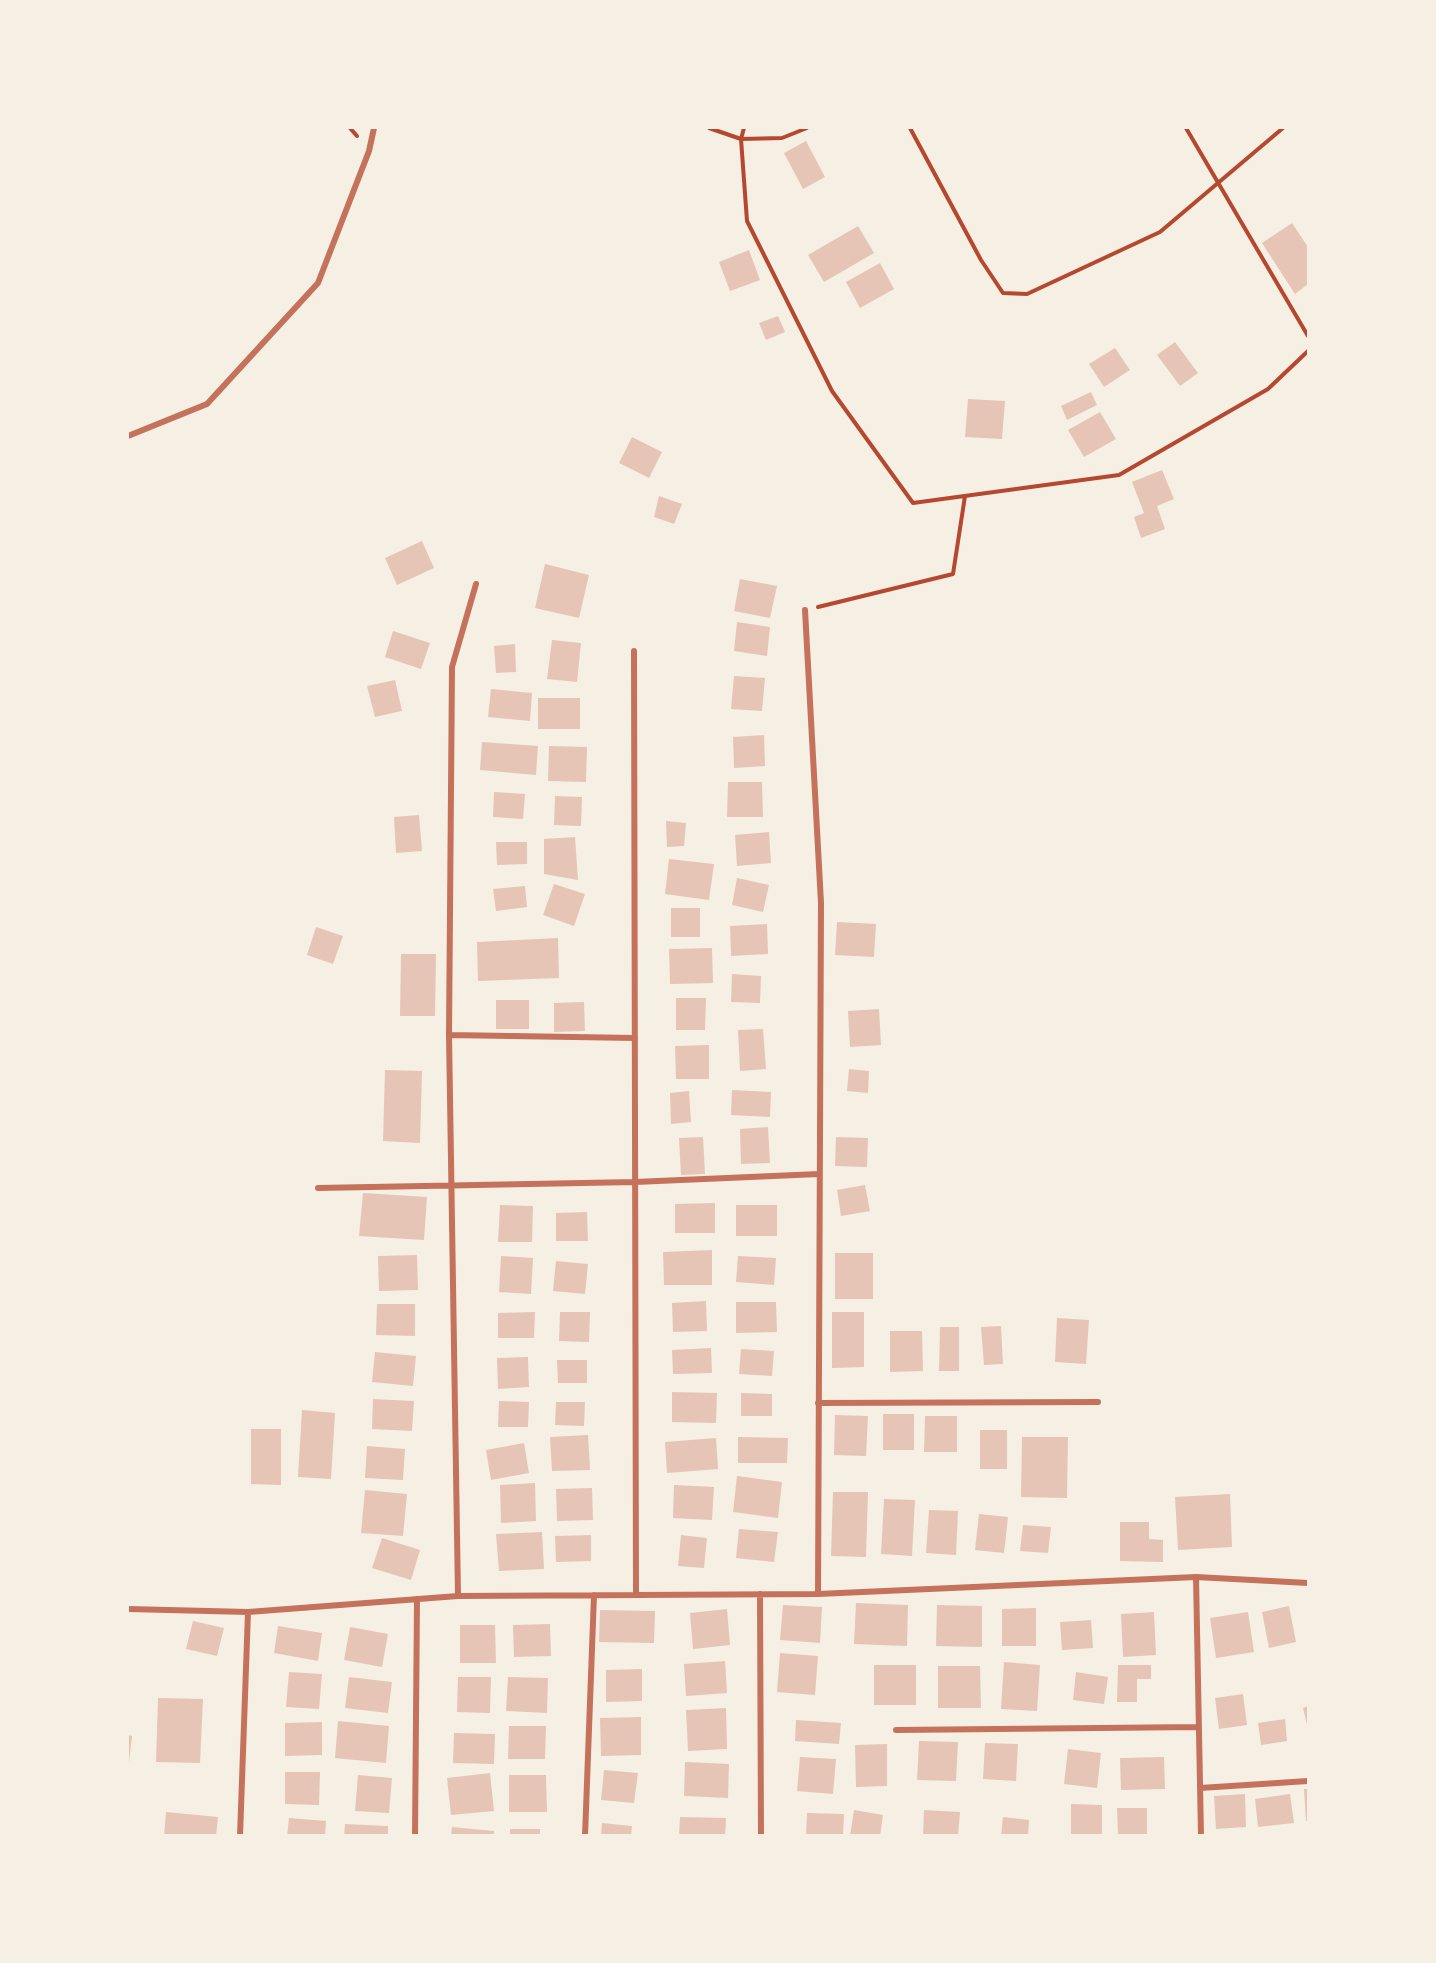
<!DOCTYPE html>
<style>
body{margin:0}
#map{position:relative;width:1436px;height:1963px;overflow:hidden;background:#f6efe4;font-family:Inter,sans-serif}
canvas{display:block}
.frame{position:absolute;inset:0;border:129px solid #f6efe4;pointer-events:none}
</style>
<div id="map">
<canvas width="1436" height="1963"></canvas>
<div class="frame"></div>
</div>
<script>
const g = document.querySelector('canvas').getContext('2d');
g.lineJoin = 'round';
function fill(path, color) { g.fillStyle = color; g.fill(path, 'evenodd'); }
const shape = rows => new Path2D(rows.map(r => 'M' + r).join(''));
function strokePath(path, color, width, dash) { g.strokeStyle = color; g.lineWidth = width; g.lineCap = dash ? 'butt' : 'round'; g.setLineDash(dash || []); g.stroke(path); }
fill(shape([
 [806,141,825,177,803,189,784,153],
 [1292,223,1308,247,1308,284,1295,294,1262,243],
 [858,226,874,253,824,282,808,255],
 [749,250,760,280,730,291,719,262],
 [880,263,894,289,860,308,846,282],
 [778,316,785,332,766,340,759,323],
 [1175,342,1198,373,1180,386,1157,355],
 [1115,348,1130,370,1104,387,1089,364],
 [1091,392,1097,405,1067,420,1061,406],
 [968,399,1005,401,1002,439,965,437],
 [1100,412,1116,439,1084,457,1068,430],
 [632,437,662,452,649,478,619,463],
 [1162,470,1174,499,1157,506,1165,529,1141,538,1134,517,1144,513,1132,482],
 [659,496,682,504,674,524,654,517],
 [422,541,434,568,397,585,385,558],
 [545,564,589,575,579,618,535,608],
 [740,579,777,586,770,618,734,611],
 [737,622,770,627,767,656,734,651],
 [393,631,430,643,421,669,385,657],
 [552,640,581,643,577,682,547,679],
 [515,644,516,672,496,673,494,646],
 [734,676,765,678,762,711,731,709],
 [395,680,402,711,375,717,367,686],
 [491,689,532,693,530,721,488,717],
 [538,698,580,698,580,729,538,729],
 [764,735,765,766,734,768,733,737],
 [482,742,538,746,536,775,480,770],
 [549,746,587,747,586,782,548,781],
 [728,782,762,782,763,817,727,817],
 [494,792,525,794,523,819,493,817],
 [555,796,582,797,581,826,554,825],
 [419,815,422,851,396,853,394,817],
 [666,821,686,823,684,846,667,847],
 [769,832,771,863,737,866,735,835],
 [575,837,578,880,544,874,544,839],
 [496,842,527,842,527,864,497,865],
 [669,859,714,864,709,900,665,894],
 [737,878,769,885,763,912,732,905],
 [554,884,585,894,574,926,543,915],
 [525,886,527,907,496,911,493,889],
 [671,908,700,908,700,937,671,937],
 [837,922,876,924,874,957,835,955],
 [767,924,768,954,731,956,730,926],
 [316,927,343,936,333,964,307,955],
 [558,938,559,978,478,981,477,942],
 [712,948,713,983,670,984,669,949],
 [401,954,436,954,435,1016,400,1016],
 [732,974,761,976,760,1003,731,1002],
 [676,998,706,998,705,1030,676,1030],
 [496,1000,529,1000,529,1029,496,1029],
 [584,1002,585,1031,554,1032,554,1003],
 [879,1009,881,1045,850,1047,848,1011],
 [763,1029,766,1069,740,1071,738,1030],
 [709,1045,709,1079,676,1079,675,1046],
 [849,1069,869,1071,868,1093,847,1091],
 [385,1070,422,1071,420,1143,383,1141],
 [732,1090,771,1092,770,1117,731,1115],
 [689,1091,691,1122,671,1124,670,1093],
 [768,1127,770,1163,741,1164,740,1129],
 [703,1137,705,1174,681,1175,679,1138],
 [836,1137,868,1138,867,1167,835,1166],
 [865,1185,870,1211,841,1216,837,1190],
 [363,1193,427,1197,424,1240,359,1236],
 [715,1203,715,1233,675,1233,675,1204],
 [500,1205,533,1206,532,1242,498,1242],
 [736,1205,777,1205,777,1236,736,1236],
 [587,1212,588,1241,556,1241,556,1213],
 [712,1250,712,1285,664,1285,663,1252],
 [835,1253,873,1253,873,1299,835,1299],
 [417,1255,418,1290,379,1291,378,1256],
 [501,1256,533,1258,531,1294,499,1292],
 [738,1256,776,1258,774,1285,736,1282],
 [556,1261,588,1264,585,1294,553,1291],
 [706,1301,707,1331,673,1332,672,1303],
 [736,1302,776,1302,777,1332,736,1333],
 [377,1304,415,1304,415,1336,376,1335],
 [535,1312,534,1338,498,1338,498,1313],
 [560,1312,590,1312,589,1342,559,1341],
 [832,1312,864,1312,864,1367,832,1368],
 [1057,1318,1089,1320,1086,1364,1055,1362],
 [1001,1326,1003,1364,984,1365,981,1327],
 [940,1327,959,1327,959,1371,939,1371],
 [890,1331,922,1331,923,1371,890,1372],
 [711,1348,712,1373,673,1374,672,1350],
 [741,1349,774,1351,772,1376,739,1374],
 [375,1352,416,1356,413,1386,372,1382],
 [528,1357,529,1387,498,1389,497,1358],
 [557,1360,587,1360,587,1383,558,1383],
 [672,1392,717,1393,716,1423,672,1422],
 [741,1393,772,1394,772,1416,741,1416],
 [373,1399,414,1401,412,1431,372,1429],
 [499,1401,529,1402,528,1427,498,1427],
 [556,1402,585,1402,584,1426,555,1425],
 [302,1410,335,1413,331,1479,298,1477],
 [883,1414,914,1414,914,1450,883,1450],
 [835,1415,868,1416,866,1456,834,1455],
 [925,1416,957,1416,957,1452,924,1452],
 [251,1429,281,1429,281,1485,251,1484],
 [980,1430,1007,1430,1007,1469,980,1469],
 [588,1435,590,1470,552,1471,550,1437],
 [738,1437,788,1438,787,1463,738,1463],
 [1022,1437,1068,1437,1067,1498,1021,1497],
 [716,1438,718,1469,667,1473,665,1442],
 [524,1443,529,1473,491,1480,486,1450],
 [367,1446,405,1449,403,1480,365,1478],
 [737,1476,782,1482,778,1518,733,1512],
 [535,1483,536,1521,501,1523,500,1485],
 [674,1485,714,1487,712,1520,673,1518],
 [592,1488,593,1520,557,1521,556,1489],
 [365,1490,407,1494,403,1536,361,1533],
 [833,1492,868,1492,866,1557,831,1556],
 [1230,1494,1232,1547,1178,1550,1175,1497],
 [884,1499,915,1500,912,1556,881,1554],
 [929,1510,958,1511,956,1555,926,1553],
 [979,1514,1008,1517,1004,1553,975,1550],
 [1120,1522,1149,1522,1149,1539,1163,1540,1163,1562,1120,1561],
 [1023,1525,1051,1527,1048,1553,1020,1551],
 [739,1529,778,1532,774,1562,736,1558],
 [542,1532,544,1569,499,1571,496,1534],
 [591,1535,591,1561,556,1562,555,1536],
 [681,1535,707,1538,704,1568,678,1566],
 [382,1538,420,1550,411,1580,372,1568],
 [856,1603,908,1605,907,1646,854,1644],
 [783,1605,822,1607,820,1643,780,1640],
 [937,1605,982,1606,982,1647,936,1646],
 [1289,1606,1296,1642,1269,1648,1262,1612],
 [1036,1608,1036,1646,1002,1646,1002,1609],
 [727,1609,730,1645,693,1649,690,1613],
 [600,1610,655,1611,654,1643,599,1642],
 [1154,1612,1156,1655,1123,1657,1121,1614],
 [1248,1612,1254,1652,1216,1658,1210,1618],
 [1091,1620,1093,1648,1062,1650,1060,1622],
 [193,1621,224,1628,217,1656,186,1649],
 [550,1624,551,1656,514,1657,513,1625],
 [460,1625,495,1625,496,1663,460,1663],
 [278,1626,322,1633,318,1661,274,1653],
 [350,1627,388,1634,382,1667,344,1660],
 [780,1653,818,1656,815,1695,777,1692],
 [725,1661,727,1693,686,1696,684,1664],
 [1004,1662,1040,1665,1037,1711,1001,1709],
 [874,1665,916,1665,916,1705,874,1705],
 [1118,1665,1151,1665,1151,1679,1137,1679,1137,1702,1117,1702],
 [938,1666,980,1666,981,1708,938,1708],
 [642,1669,642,1701,606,1702,606,1670],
 [289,1672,322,1674,319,1709,286,1707],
 [1076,1672,1108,1677,1104,1704,1073,1700],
 [349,1677,392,1682,388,1713,345,1708],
 [458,1677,491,1677,490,1713,457,1712],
 [508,1677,548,1678,547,1713,506,1711],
 [1243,1694,1247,1725,1219,1729,1215,1698],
 [158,1698,203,1699,200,1763,156,1762],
 [1308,1706,1308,1729,1303,1708],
 [726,1708,727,1749,688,1751,686,1710],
 [641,1717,641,1755,601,1756,600,1718],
 [1285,1719,1287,1741,1261,1745,1258,1723],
 [796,1720,841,1723,839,1744,795,1741],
 [338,1721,389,1726,386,1763,335,1758],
 [322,1722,322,1755,285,1756,285,1723],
 [509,1726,546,1726,545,1759,508,1759],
 [454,1733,495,1734,494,1764,453,1763],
 [128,1735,132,1736,129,1763,128,1763],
 [919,1741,958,1742,956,1781,917,1780],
 [985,1743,1018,1744,1016,1781,983,1779],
 [887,1744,887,1786,856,1787,855,1745],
 [1068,1749,1101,1753,1097,1788,1064,1784],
 [800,1757,836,1759,833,1794,797,1791],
 [1164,1757,1165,1789,1121,1790,1120,1758],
 [685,1762,729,1764,728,1798,684,1796],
 [604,1770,638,1773,634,1803,601,1800],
 [285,1772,320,1772,319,1805,285,1804],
 [490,1773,494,1811,451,1815,447,1778],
 [358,1775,392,1778,389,1813,355,1811],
 [509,1775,546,1775,547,1812,509,1812],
 [1304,1789,1308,1789,1308,1821,1306,1821],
 [1245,1794,1246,1827,1216,1829,1214,1796],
 [1290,1794,1294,1823,1258,1827,1255,1799],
 [1071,1804,1102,1805,1102,1836,1071,1836],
 [1117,1808,1147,1808,1147,1836,1118,1836],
 [854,1810,883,1815,880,1836,850,1836],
 [924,1810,960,1812,958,1836,923,1836],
 [166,1812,218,1817,216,1836,164,1836],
 [807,1813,844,1814,843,1836,806,1836],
 [680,1817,726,1818,725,1836,679,1836],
 [1003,1817,1029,1820,1028,1836,1001,1836],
 [289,1818,326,1821,325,1836,287,1836],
 [602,1823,632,1826,631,1836,601,1836],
 [345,1824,388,1826,388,1836,344,1836],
 [452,1827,494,1831,494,1836,451,1836],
 [510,1829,540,1829,540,1836,510,1836]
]), '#e6c5b7');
strokePath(shape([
 [350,128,357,136],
 [709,128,741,139,782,138,807,128],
 [744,128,741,139,747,221,832,391,913,503,1119,475,1268,389,1308,351],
 [910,128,981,260,1003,293,1027,294,1160,232,1283,128],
 [1186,128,1308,336],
 [818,607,953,574,965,496]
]), '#b5482f', 4);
strokePath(shape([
 [128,436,207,404,318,283,369,151,374,128],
 [805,610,821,903,818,1594],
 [634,651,636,1595],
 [449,1035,635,1038],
 [318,1188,635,1182,819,1174],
 [818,1403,1098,1402],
 [1196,1577,1201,1836],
 [760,1594,761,1836],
 [458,1596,449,1035,452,667,476,584],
 [128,1609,248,1612,458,1596,818,1594,1196,1577,1308,1583],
 [896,1730,1199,1727],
 [1200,1788,1308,1781],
 [240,1836,248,1612],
 [415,1836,417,1599],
 [585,1836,594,1595]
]), '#c5725c', 6);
</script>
